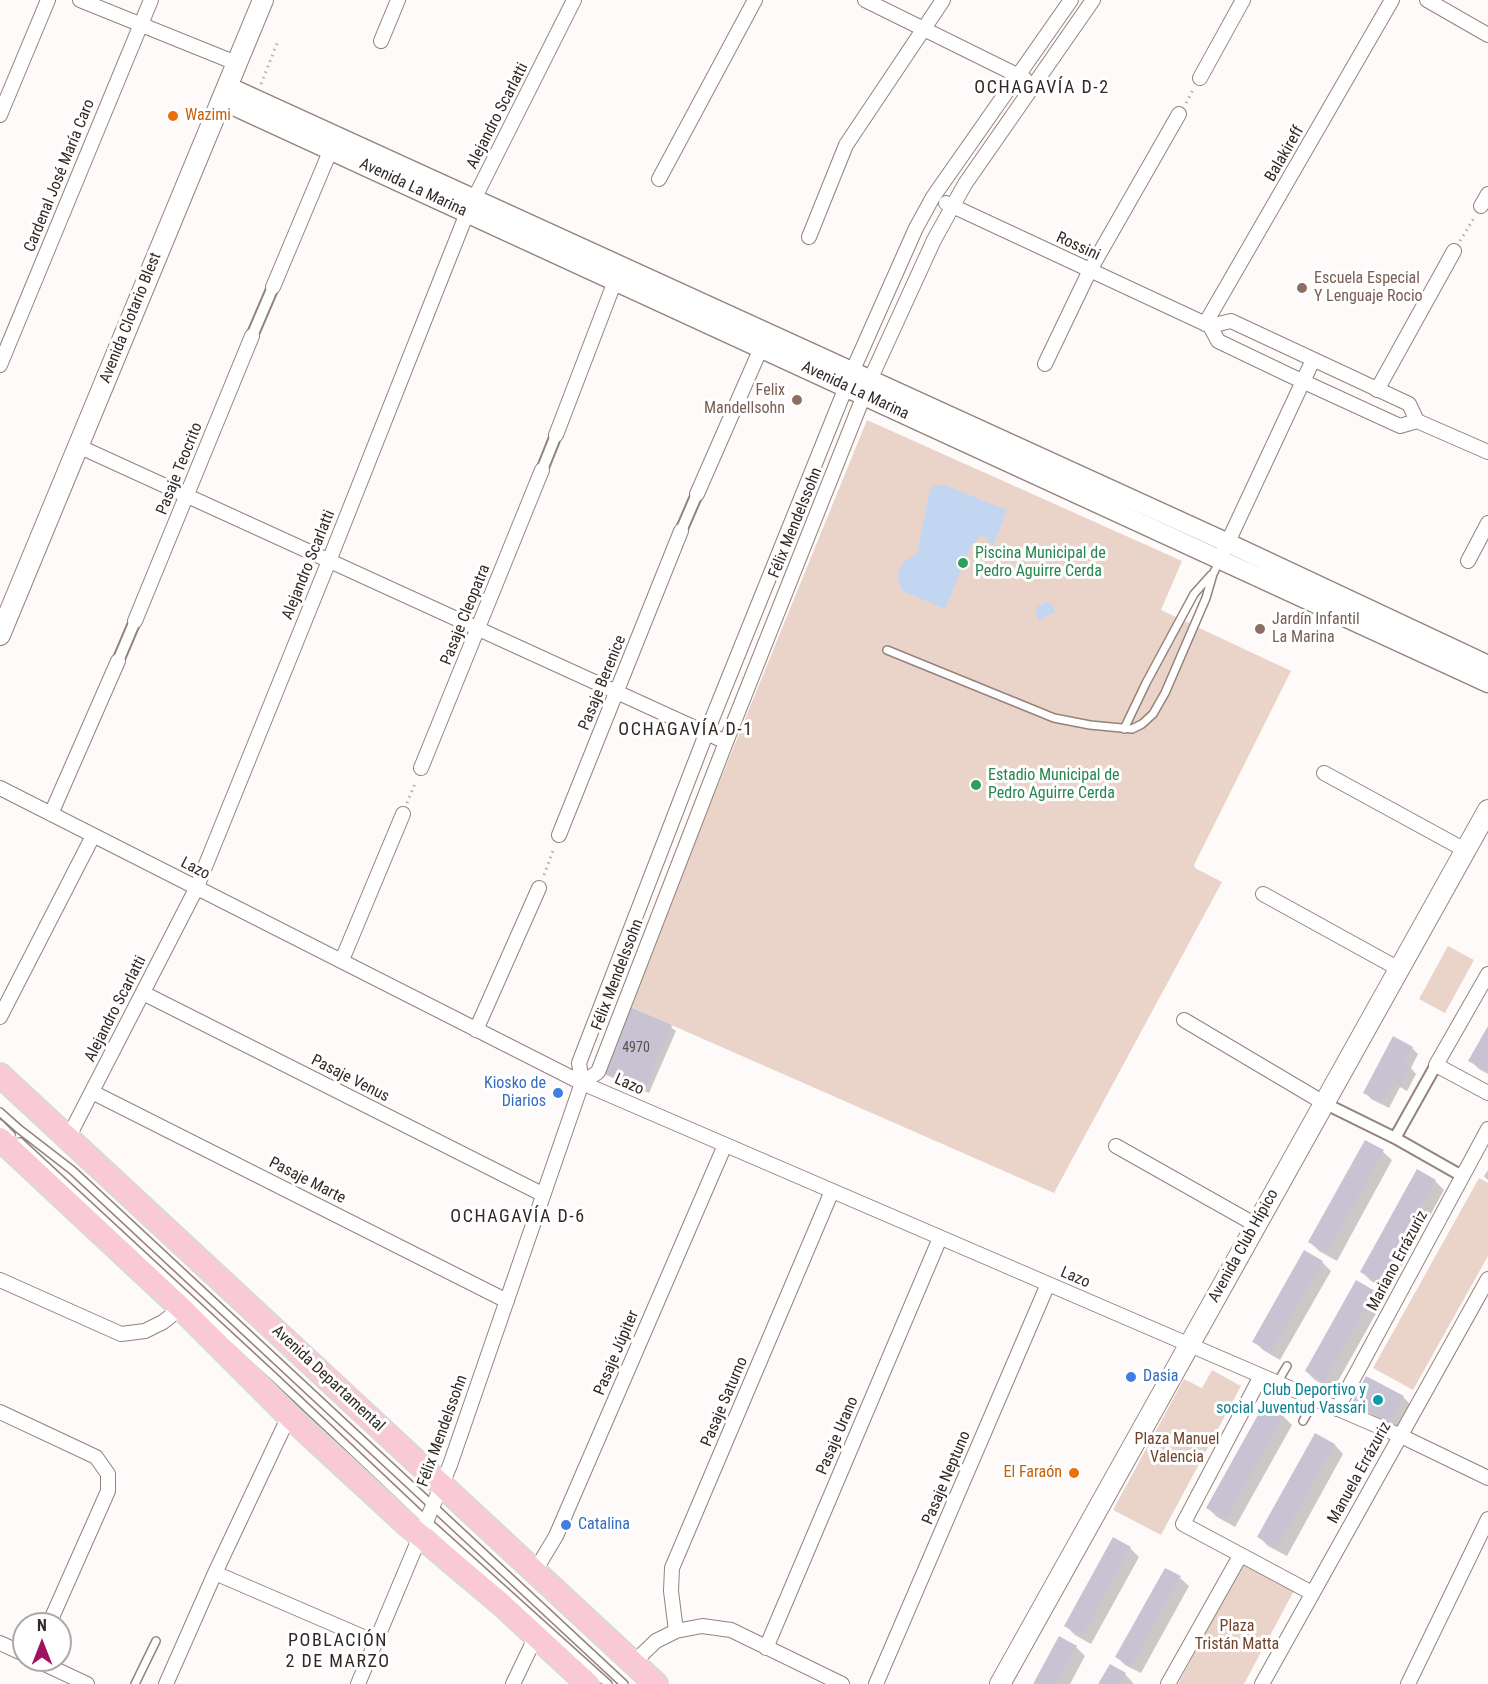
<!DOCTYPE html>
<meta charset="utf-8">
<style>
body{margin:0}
#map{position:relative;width:1488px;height:1684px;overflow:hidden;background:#fefaf9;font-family:"Roboto Condensed",sans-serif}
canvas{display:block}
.north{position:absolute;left:12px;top:1612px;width:60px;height:60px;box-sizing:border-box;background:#fff;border:2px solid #aca9a8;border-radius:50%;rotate:0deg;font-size:16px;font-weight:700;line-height:24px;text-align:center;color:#302926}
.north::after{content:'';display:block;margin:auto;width:21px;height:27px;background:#9f125d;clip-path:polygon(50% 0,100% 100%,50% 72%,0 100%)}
</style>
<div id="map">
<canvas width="1488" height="1684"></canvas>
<div class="north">N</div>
</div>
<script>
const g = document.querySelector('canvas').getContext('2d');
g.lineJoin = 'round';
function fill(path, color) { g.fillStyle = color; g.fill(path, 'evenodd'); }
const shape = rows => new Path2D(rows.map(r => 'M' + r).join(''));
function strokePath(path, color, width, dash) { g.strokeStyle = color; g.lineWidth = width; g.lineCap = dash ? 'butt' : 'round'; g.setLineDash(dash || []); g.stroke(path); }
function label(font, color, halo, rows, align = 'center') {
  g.font = font + ' "Roboto Condensed",sans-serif'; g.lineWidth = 6; g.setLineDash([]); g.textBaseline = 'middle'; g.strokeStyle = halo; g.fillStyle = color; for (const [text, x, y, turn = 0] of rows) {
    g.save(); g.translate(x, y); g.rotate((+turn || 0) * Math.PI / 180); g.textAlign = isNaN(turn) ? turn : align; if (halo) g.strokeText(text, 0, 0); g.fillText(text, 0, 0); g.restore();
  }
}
fill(shape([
 [867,420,1182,561,1161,610,1291,671,1194,865,1195,868,1222,882,1054,1193,628,1006],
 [1448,946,1474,960,1445,1013,1419,999],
 [1479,1178,1488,1183,1488,1256,1413,1390,1373,1368],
 [1212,1370,1241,1386,1161,1535,1113,1510,1184,1379,1202,1388],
 [1244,1562,1295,1589,1244,1684,1178,1684]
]), '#ead4ca');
fill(shape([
 [936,485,944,485,1007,510,993,546,986,537,981,536,971,546,945,609,903,591,898,580,899,570,903,562,917,554,930,489],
 [1047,602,1053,605,1055,612,1045,617,1044,620,1038,620,1036,614,1037,606]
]), '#c3d6f1');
fill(shape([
 [628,1008,671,1027,676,1031,649,1093,606,1075,602,1071],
 [1488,1029,1488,1074,1479,1069,1470,1060],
 [1412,1048,1418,1054,1411,1068,1416,1074,1407,1091,1400,1087,1389,1108,1371,1099,1365,1092],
 [1366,1142,1383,1152,1392,1160,1337,1261,1319,1251,1310,1242],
 [1488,1170,1488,1180,1484,1176],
 [1435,1181,1444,1190,1389,1290,1371,1281,1362,1272],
 [1322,1262,1331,1271,1280,1360,1263,1350,1254,1341],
 [1375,1292,1383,1301,1333,1390,1315,1380,1306,1371],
 [1403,1397,1410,1404,1397,1428,1361,1409,1354,1403],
 [1283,1416,1292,1425,1235,1527,1217,1517,1208,1508],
 [1316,1435,1335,1445,1343,1454,1287,1556,1268,1546,1259,1537],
 [1114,1539,1130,1548,1139,1557,1091,1644,1075,1635,1066,1626],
 [1180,1578,1189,1586,1141,1673,1125,1665,1116,1656],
 [1076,1647,1085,1656,1070,1684,1034,1684],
 [1125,1674,1134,1684,1100,1684]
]), '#0003');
fill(shape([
 [628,1006,672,1025,645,1090,600,1071],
 [1488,1026,1488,1070,1487,1071,1468,1061],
 [1393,1036,1413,1047,1404,1063,1411,1066,1401,1085,1393,1081,1382,1103,1363,1093],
 [1365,1140,1384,1150,1327,1253,1308,1242],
 [1417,1169,1436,1180,1379,1282,1360,1272],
 [1304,1250,1323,1261,1271,1352,1252,1342],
 [1356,1280,1375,1291,1324,1382,1305,1371],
 [1366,1376,1404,1396,1390,1423,1352,1403],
 [1264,1404,1284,1415,1226,1519,1206,1508],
 [1315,1433,1335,1444,1277,1548,1257,1537],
 [1113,1537,1131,1547,1082,1636,1064,1626],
 [1165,1568,1181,1576,1131,1666,1115,1657],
 [1059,1636,1077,1646,1056,1684,1033,1684],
 [1110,1664,1126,1673,1120,1684,1098,1684]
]), '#c8c3d3');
const service = shape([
 [887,650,1054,718,1090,725,1132,729,1142,724,1153,714,1165,693,1206,598,1213,574,1219,562],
 [1124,729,1146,683,1194,594,1211,575],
 [0,1112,19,1129,72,1170,624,1684],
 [0,1124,11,1135],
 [20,1142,274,1377,416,1511,608,1684],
 [1277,1383,1287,1366],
 [1303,1421,1315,1400],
 [135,1684,156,1641]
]);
const pedestrian = shape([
 [252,336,273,287],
 [542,470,556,435],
 [681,531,697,494],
 [118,661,135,621],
 [1324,1103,1395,1138,1462,1176],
 [1395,1138,1436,1065]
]);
const minor = shape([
 [80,0,236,63],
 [865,0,1025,79],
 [1427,0,1488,35],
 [381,41,398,0],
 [1200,78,1243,0],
 [0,115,48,0],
 [659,179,755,0],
 [946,203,1210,326,1218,341,1289,375,1400,426,1417,421],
 [1481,206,1488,194],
 [809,237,846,145,943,0],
 [273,287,334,142],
 [1205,324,1392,0],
 [1210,326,1231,321,1409,404,1417,421,1488,452],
 [1045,364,1090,270,1179,114],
 [0,365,151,0],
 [1377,390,1454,251],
 [556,435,615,281],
 [78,446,726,742],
 [697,494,761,348],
 [1220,559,1313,360],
 [1468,561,1488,523],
 [135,621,252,336],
 [421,768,542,470],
 [1324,773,1465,850],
 [0,788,582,1083,1401,1436,1488,1478],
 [51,814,118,661],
 [559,835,681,531],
 [1263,894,1399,969],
 [342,960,403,814],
 [1488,974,1436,1065,1488,1093],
 [143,993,542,1194],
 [0,1017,93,836],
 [1184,1020,1324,1103],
 [476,1030,539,888],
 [582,1083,598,1072,726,742,870,380,934,240,965,184,1093,0],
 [92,1092,507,1301],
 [68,1138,196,889,329,561,467,213,574,0],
 [1116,1146,1256,1225],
 [0,1280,121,1334,145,1331,163,1322,181,1308],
 [1261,1376,1183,1524,1312,1593],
 [1337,1409,1488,1129],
 [0,1412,96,1457,108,1474,108,1491,49,1624],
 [535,1571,556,1536,725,1145],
 [215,1573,375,1642],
 [676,1631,671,1591,672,1568,832,1191],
 [0,1643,24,1654],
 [766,1648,940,1238],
 [36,1660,87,1684],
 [633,1663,656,1641,676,1631,702,1626,731,1630,842,1684],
 [166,1684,215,1573,289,1416],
 [358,1684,450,1465,582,1083,579,1063,706,734,852,372,916,228,933,197,1071,0],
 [513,1684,536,1636],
 [876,1684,1048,1284],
 [1168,1684,1240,1556],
 [1262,1684,1488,1279],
 [1408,1684,1488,1519]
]);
const tertiary = shape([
 [227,86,1228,543,1488,665],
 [221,100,1488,683]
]);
const secondary = shape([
 [0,635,263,0],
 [1000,1684,1488,810]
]);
const primary = shape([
 [0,1075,656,1684],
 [0,1139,181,1308,289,1416,404,1522,500,1603,588,1684]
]);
strokePath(service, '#94837b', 10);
strokePath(pedestrian, '#94837b', 14);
strokePath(minor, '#94837b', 16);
strokePath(tertiary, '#94837b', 21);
strokePath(secondary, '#94837b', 22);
strokePath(primary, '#dad8d8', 26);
strokePath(shape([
 [261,84,278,41],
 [1186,103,1193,90],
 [1460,241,1474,218],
 [407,803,416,781],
 [544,875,554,848]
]), '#b6b1b0', 3, [1.5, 4.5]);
strokePath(service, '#fff', 7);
strokePath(pedestrian, '#fff', 10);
strokePath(minor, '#fff', 14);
strokePath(tertiary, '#fff', 18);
strokePath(secondary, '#fff', 20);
strokePath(primary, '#fac9d6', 22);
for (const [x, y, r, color] of [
 [173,116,6,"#e8710a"],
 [1302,288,6,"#8d6e63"],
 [797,400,6,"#8d6e63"],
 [963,563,6,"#2e9e5b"],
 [1260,629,6,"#8d6e63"],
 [976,785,6,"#2e9e5b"],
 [558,1093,6,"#3f7fe0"],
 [1131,1377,6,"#3f7fe0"],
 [1378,1400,6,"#0f9aa8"],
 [1074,1473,6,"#e8710a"],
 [566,1525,6,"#3f7fe0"]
]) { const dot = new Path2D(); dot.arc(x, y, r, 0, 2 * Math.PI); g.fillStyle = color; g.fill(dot); strokePath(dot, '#fff', 2); }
label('14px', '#565051', null, [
 ["4970",636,1048]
]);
label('16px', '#c56008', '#fff', [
 ["Wazimi",185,116],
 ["El Faraón",1062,1473,"right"]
], 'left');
label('16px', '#302926', '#fff', [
 ["Alejandro Scarlatti",498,116,-63],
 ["Balakireff",1285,154,-60],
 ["Cardenal José María Caro",60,176,-68],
 ["Avenida La Marina",413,188,25],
 ["Rossini",1078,247,25],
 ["Avenida Clotario Blest",131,318,-68],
 ["Avenida La Marina",855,391,25],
 ["Pasaje Teocrito",180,469,-68],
 ["Félix Mendelssohn",796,523,-68],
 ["Alejandro Scarlatti",309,565,-68],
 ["Pasaje Cleopatra",466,615,-68],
 ["Pasaje Berenice",603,683,-68],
 ["Lazo",195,869,27],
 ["Félix Mendelssohn",618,975,-69],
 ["Alejandro Scarlatti",116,1009,-63],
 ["Pasaje Venus",350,1079,27],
 ["Lazo",629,1085,24],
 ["Pasaje Marte",307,1181,27],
 ["Avenida Club Hípico",1244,1246,-61],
 ["Mariano Errázuriz",1398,1261,-62],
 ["Lazo",1075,1278,23],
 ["Pasaje Júpiter",617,1353,-67],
 ["Avenida Departamental",328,1379,43],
 ["Pasaje Saturno",725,1402,-67],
 ["Félix Mendelssohn",443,1431,-70],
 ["Pasaje Urano",838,1436,-67],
 ["Manuela Errázuriz",1360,1473,-61],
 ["Pasaje Neptuno",947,1478,-67]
]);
label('16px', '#785e54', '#fff', [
 ["Escuela Especial",1314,279],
 ["Y Lenguaje Rocio",1314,297],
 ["Felix",785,391,"right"],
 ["Mandellsohn",785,409,"right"],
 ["Jardín Infantil",1272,620],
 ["La Marina",1272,638]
], 'left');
label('16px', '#27864d', '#fff', [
 ["Piscina Municipal de",975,554],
 ["Pedro Aguirre Cerda",975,572],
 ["Estadio Municipal de",988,776],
 ["Pedro Aguirre Cerda",988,794]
], 'left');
label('16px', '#366cbe', '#fff', [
 ["Kiosko de",546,1084,"right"],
 ["Diarios",546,1102,"right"],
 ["Dasia",1143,1377],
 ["Catalina",578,1525]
], 'left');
label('16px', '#0d838f', '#fff', [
 ["Club Deportivo y",1366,1391],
 ["social Juventud Vassari",1366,1409]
], 'right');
label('16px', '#71432d', '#fff', [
 ["Plaza Manuel",1177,1440],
 ["Valencia",1177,1458],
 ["Plaza",1237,1627],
 ["Tristán Matta",1237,1645]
]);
g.letterSpacing = '1.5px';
label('18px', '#302926', '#fff', [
 ["OCHAGAVÍA D-2",1042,88],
 ["OCHAGAVÍA D-1",686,730],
 ["OCHAGAVÍA D-6",518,1217],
 ["POBLACIÓN",338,1641],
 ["2 DE MARZO",338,1662]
]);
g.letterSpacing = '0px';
</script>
